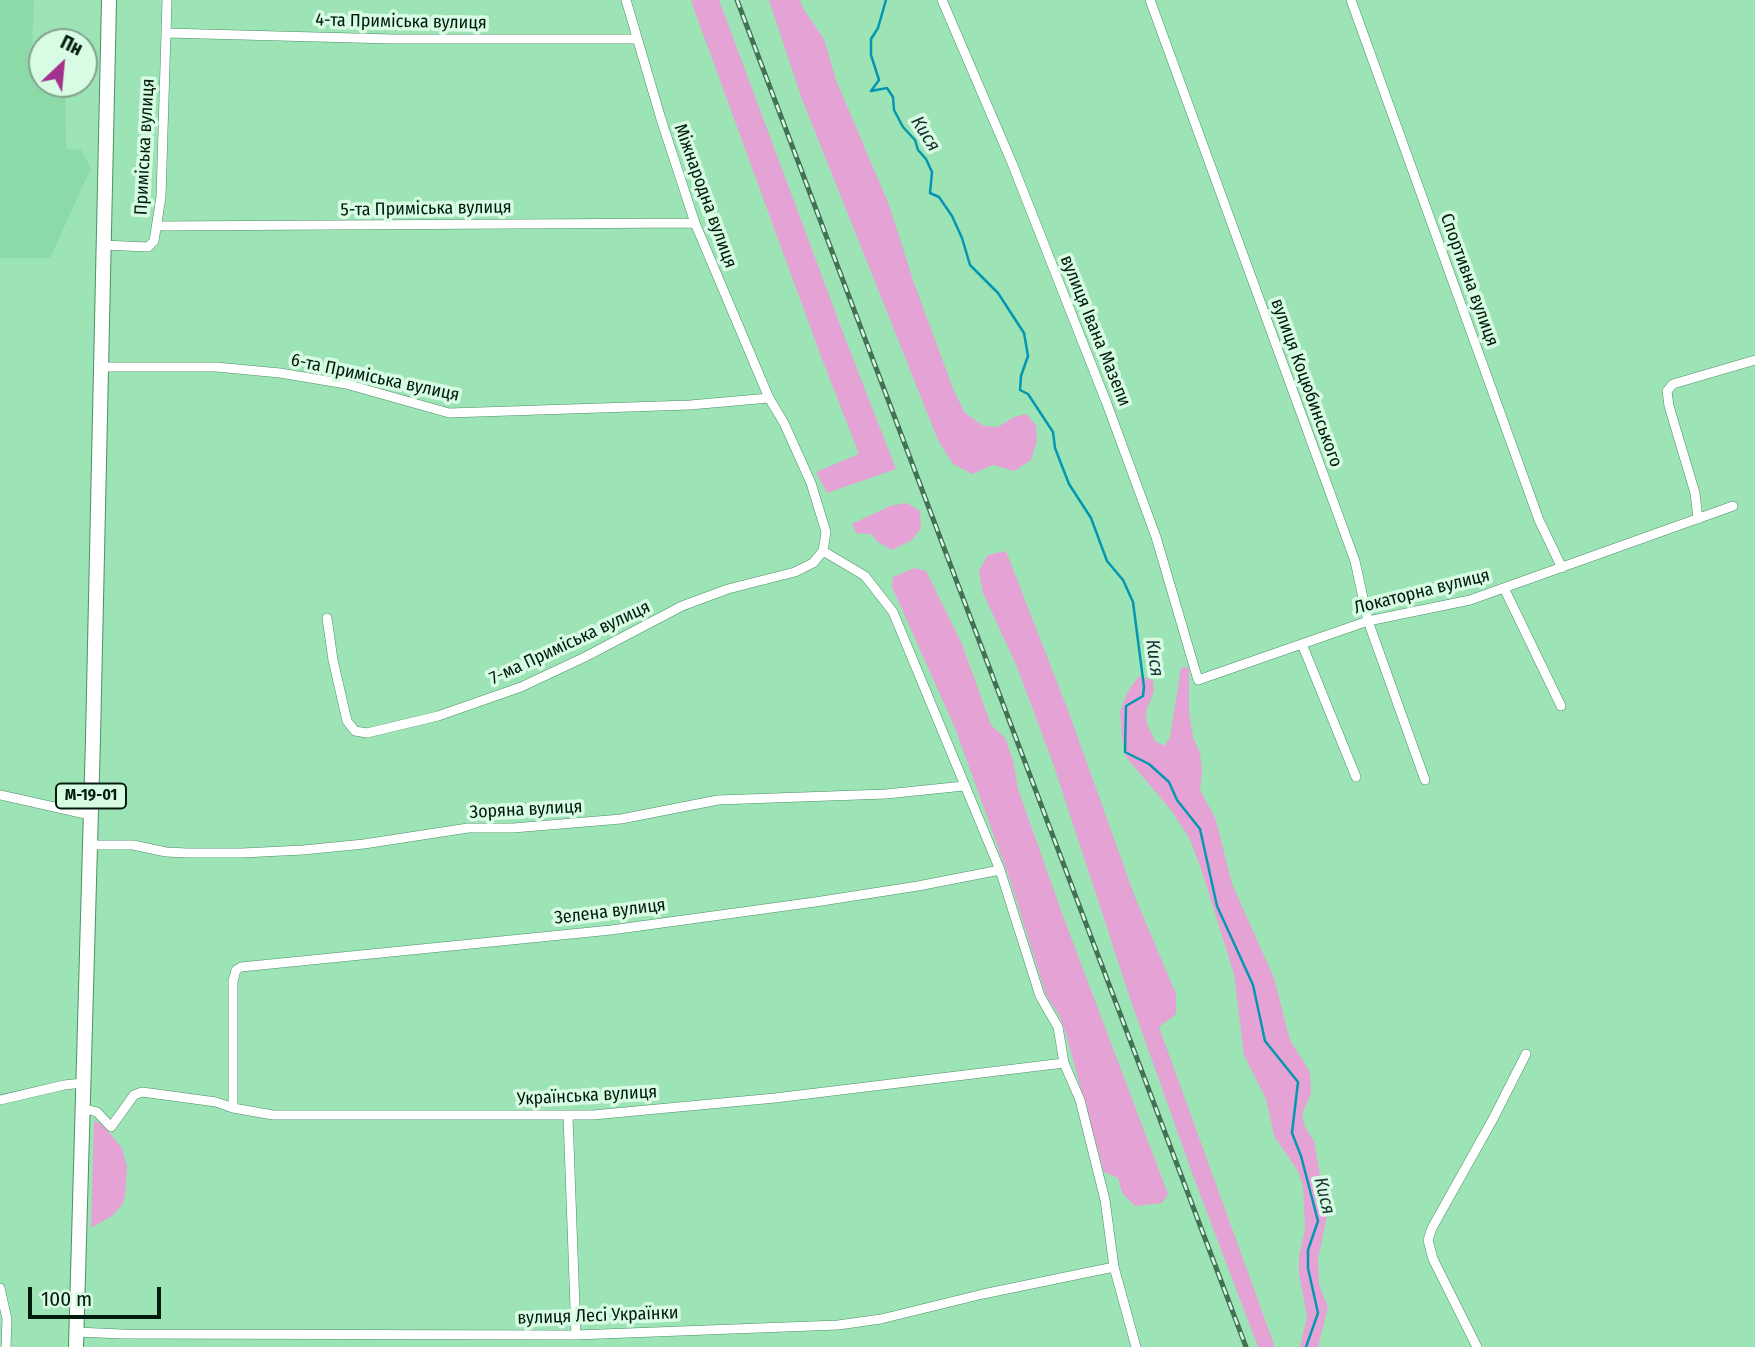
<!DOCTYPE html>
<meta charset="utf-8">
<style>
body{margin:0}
#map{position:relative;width:1755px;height:1347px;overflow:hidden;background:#9ce3b5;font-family:"Fira Sans Condensed",sans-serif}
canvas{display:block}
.north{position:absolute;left:28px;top:28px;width:70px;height:70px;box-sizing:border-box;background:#d8fbe3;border:2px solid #82a28d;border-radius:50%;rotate:26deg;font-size:19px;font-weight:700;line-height:28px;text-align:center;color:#011c0c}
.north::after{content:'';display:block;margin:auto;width:24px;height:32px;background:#a3328f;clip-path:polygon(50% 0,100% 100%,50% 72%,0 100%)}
.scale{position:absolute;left:28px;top:1287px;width:133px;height:32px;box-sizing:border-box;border:4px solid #011c0c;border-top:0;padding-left:9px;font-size:21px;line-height:24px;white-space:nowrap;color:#011c0c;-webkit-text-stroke:5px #d8fbe3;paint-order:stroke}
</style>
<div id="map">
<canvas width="1755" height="1347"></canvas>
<div class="north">Пн</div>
<div class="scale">100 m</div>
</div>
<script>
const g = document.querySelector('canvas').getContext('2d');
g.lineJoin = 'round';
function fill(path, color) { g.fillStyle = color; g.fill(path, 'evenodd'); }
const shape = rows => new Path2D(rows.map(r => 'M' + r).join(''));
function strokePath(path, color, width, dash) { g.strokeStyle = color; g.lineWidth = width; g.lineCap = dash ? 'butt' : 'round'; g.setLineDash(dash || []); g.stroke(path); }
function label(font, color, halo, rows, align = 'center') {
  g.font = font + ' "Fira Sans Condensed",sans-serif'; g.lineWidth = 7; g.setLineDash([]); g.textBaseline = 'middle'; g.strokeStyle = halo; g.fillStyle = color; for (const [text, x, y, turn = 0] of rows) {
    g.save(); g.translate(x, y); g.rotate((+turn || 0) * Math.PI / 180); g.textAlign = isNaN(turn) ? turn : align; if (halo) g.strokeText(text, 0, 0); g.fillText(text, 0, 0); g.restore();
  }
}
fill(shape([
 [0,0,34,0,31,73,42,74,42,84,65,84,66,149,81,150,91,168,50,258,0,258]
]), '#8bdaa8');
fill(shape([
 [695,0,719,0,845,338,896,469,827,493,816,472,859,454,819,351,691,1],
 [769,0,800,0,803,8,824,39,836,80,889,205,914,283,954,391,965,413,984,426,998,427,1014,417,1026,414,1036,425,1037,441,1031,460,1014,471,993,465,972,474,953,464,938,440,802,99],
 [907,503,920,511,921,528,912,540,892,550,878,542,871,534,856,533,852,524,890,506],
 [1006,551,1069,713,1135,897,1176,994,1176,1014,1159,1027,1275,1347,1258,1347,1194,1178,1132,1004,1054,766,1017,667,983,593,979,571,988,555],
 [915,568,926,571,962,644,991,725,1005,738,1013,760,1018,789,1063,916,1168,1194,1162,1203,1135,1206,1122,1193,1118,1178,1104,1172,1065,1031,1059,1015,1046,995,1011,883,955,728,892,587,893,577],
 [1181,667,1189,668,1189,711,1193,737,1200,753,1202,771,1200,790,1216,820,1232,884,1274,978,1290,1040,1310,1072,1311,1093,1302,1115,1305,1127,1314,1141,1320,1175,1329,1207,1318,1259,1319,1285,1328,1307,1318,1347,1300,1347,1307,1316,1299,1274,1299,1257,1305,1229,1303,1186,1298,1171,1274,1136,1266,1099,1244,1055,1234,974,1202,872,1190,839,1171,810,1126,757,1122,738,1120,711,1128,691,1139,676,1153,680,1154,691,1146,711,1147,724,1155,741,1164,746,1170,738],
 [94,1121,102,1124,122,1148,127,1166,125,1197,122,1205,112,1216,91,1228]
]), '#e5a3d5');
strokePath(shape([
 [886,0,878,28,871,39,871,55,879,80,871,91,887,88,893,97,894,110,903,127,915,140,918,150,926,159,932,172,930,193,939,197,952,216,962,238,970,265,998,293,1024,333,1028,356,1021,376,1020,390,1028,394,1053,432,1055,448,1069,484,1091,518,1107,561,1123,580,1133,602,1144,687,1143,696,1126,706,1125,752,1149,764,1169,782,1177,800,1200,829,1217,906,1253,985,1265,1041,1298,1082,1292,1133,1301,1156,1318,1221,1308,1250,1308,1268,1318,1313,1306,1347]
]), '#0597b1', 2.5);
const minor = shape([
 [942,0,1012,163,1107,404,1156,537,1198,680,1368,621,1470,600,1733,506],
 [1150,0,1355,561,1368,621,1425,780],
 [1351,0,1539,520,1562,568],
 [166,33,392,39,637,39],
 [157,226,695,223],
 [103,245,148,247,154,241,161,197,167,0],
 [101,367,216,367,280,373,346,384,449,413,690,405,769,398],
 [1698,519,1695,493,1669,406,1667,391,1673,384,1755,360],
 [823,551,865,576,893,612,1000,870,1040,996,1058,1027,1064,1063,1080,1100,1105,1200,1114,1267,1136,1347],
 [1504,588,1561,706],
 [327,618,333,660,347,721,355,731,367,733,438,716,521,687,585,657,682,606,728,589,795,572,813,563,823,551,826,532,811,483,784,423,769,398,695,223,661,119,626,0],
 [1302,644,1356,777],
 [0,795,90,815],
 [90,845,133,845,166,852,187,853,242,853,303,850,364,844,468,828,513,828,621,819,718,800,886,794,964,786],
 [1000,870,918,886,815,902,611,930,241,967,236,970,233,981,233,1108,273,1115,593,1115,775,1098,1064,1063],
 [0,1100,64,1085,83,1083],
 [82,1108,97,1112,111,1127,134,1095,142,1092,216,1102,233,1108],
 [568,1116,576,1335],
 [0,1288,7,1319,6,1347],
 [76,1332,122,1334,576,1335,838,1325,881,1319,983,1294,1114,1267],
 [1477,1347,1433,1259,1428,1240,1432,1228,1493,1119,1526,1054]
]);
const primary = shape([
 [76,1347,93,738,109,0]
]);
strokePath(minor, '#4c9067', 10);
strokePath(primary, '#4c9067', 16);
strokePath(minor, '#fff', 9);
strokePath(primary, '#fff', 14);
const rail = shape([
 [737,0,1246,1347]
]);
strokePath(rail, '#437154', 5);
strokePath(rail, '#d8fbe3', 2.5, [8]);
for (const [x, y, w] of [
 [91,796,70]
]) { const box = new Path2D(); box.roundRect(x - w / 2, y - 12.5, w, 25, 5); g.fillStyle = '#d8fbe3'; g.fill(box); strokePath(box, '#011c0c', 2); }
label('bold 16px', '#011c0c', null, [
 ["М-19-01",91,796]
]);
label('18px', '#011c0c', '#d8fbe3', [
 ["4-та Приміська вулиця",401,22,1],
 ["Приміська вулиця",145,147,-87],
 ["Міжнародна вулиця",705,196,70],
 ["5-та Приміська вулиця",426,209,-1],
 ["Спортивна вулиця",1469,280,70],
 ["вулиця Івана Мазепи",1095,331,68],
 ["6-та Приміська вулиця",375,378,12],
 ["вулиця Коцюбинського",1306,383,70],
 ["Локаторна вулиця",1422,592,-14],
 ["7-ма Приміська вулиця",570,643,-25],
 ["Зоряна вулиця",526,810,-3],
 ["Зелена вулиця",610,912,-7],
 ["Українська вулиця",587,1096,-3],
 ["вулиця Лесі Українки",598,1316,-2]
]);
label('italic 19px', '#1c3136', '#d8fbe3', [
 ["Кися",925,134,58],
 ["Кися",1154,658,82],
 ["Кися",1324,1196,76]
]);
</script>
